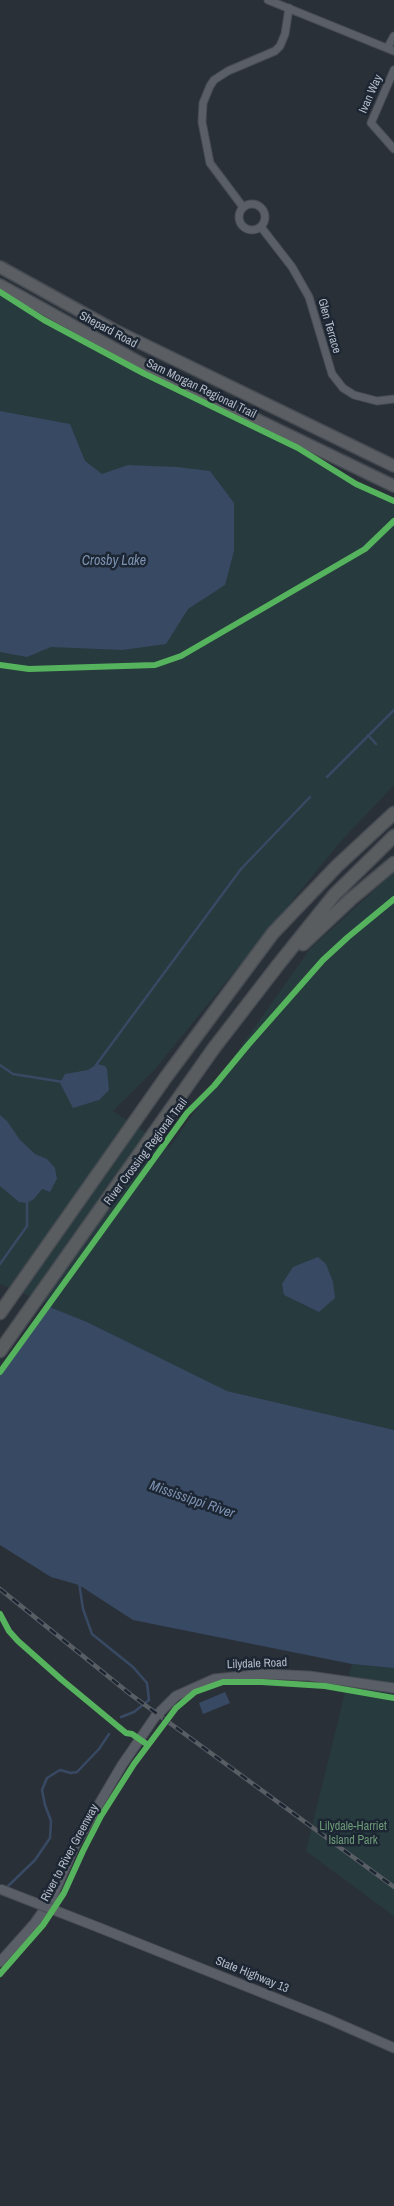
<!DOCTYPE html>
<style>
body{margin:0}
canvas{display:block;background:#2a3038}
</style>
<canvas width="394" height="2206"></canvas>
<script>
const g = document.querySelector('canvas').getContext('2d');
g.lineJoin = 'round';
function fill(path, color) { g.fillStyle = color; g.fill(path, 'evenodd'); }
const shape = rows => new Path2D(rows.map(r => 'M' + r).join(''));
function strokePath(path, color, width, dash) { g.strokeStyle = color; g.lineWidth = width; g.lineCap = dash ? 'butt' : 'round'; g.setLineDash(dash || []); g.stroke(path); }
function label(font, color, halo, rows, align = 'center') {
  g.font = font + ' "Archivo Narrow",sans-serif'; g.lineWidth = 5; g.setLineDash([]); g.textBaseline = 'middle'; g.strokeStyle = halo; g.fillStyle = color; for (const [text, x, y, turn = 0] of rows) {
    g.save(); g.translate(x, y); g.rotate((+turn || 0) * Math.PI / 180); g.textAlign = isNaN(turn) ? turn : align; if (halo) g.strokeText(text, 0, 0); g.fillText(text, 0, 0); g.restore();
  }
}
fill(shape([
 [0,295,14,304,40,312,229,410,394,504,394,785,340,842,155,1069,113,1111,169,1148,310,949,394,872,394,1430,227,1391,87,1322,0,1287],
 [352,1664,394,1668,394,1916,306,1851]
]), '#273a3e');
fill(shape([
 [0,411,70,424,85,461,102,474,128,465,177,467,210,471,234,503,234,551,225,585,188,609,166,644,122,650,51,647,27,657,0,652],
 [97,1064,105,1066,107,1069,109,1090,99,1100,73,1108,60,1083,65,1074,88,1070],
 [0,1115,7,1121,20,1140,35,1154,47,1159,55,1168,57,1179,50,1192,42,1189,34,1199,27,1203,19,1202,0,1186],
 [318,1257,326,1264,333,1282,335,1298,319,1312,284,1295,282,1284,293,1267],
 [0,1287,87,1322,227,1391,394,1430,394,1668,352,1664,133,1620,79,1585,51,1577,0,1545],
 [225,1692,230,1703,203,1714,199,1703]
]), '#384963');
fill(shape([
 [0,1284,51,1305,0,1375]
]), '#2a3038');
strokePath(shape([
 [368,735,376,744],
 [327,777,394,710],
 [0,1065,13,1074,63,1082],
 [96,1065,241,869,310,797],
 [0,1264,27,1226,27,1202],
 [79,1582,83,1609,92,1634,133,1667,147,1683,149,1700,134,1712,121,1717],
 [5,1889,35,1860,50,1838,51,1821,45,1805,42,1790,47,1778,60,1770,71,1773,77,1772,99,1749,109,1734]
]), '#384963', 2.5);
const minor = shape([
 [268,0,394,51],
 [388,47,394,36],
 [394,70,371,123,394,149],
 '239 217a13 13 0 1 1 26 0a13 13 0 1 1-26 0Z',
 [243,207,210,163,202,122,203,103,210,86,214,80,228,71,275,51,280,46,285,34,289,8],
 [261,227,292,267,309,297,332,374,343,388,354,395,377,401,394,399]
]);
const tertiary = shape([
 [100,1928,328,2019,394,2048],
 [0,1962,34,1924,51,1900,75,1845,122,1765,155,1717,176,1696,214,1679,264,1674,309,1676,394,1688]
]);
const trunk = shape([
 [0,267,114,330,394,466],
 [0,285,146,366,394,486]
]);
const motorway = shape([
 [303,944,351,899,394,863],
 [0,1313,166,1077,273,933,337,866,394,813],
 [0,1351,214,1048,278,965,335,894,394,836]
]);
strokePath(minor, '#484c53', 9);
strokePath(tertiary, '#484c53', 11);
strokePath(trunk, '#474c53', 14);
strokePath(motorway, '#474c53', 15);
strokePath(minor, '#5a5e66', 7);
strokePath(tertiary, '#5a5e66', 9);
strokePath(trunk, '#5b5f64', 11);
strokePath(motorway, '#5a5d60', 12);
const rail = shape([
 [0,1589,130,1694,394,1887]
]);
strokePath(rail, '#595d64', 4.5);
strokePath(rail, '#1d2633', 2.5, [8]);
const tertiaryBridge = shape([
 [0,1889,100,1928]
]);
strokePath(tertiaryBridge, '#484c53', 11, []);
strokePath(tertiaryBridge, '#5a5e66', 9);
strokePath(shape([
 [0,292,44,320,143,373,298,448,356,484,394,501],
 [0,665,29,669,155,665,181,656,365,549,394,521],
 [0,1372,187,1113,214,1086,248,1045,323,960,348,937,394,899],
 [0,1614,9,1631,18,1641,62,1680,126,1733,132,1734,148,1745],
 [0,1974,43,1925,64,1893,83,1851,101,1816,134,1764,176,1708,195,1692,223,1682,262,1682,325,1686,394,1698]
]), '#56b35d', 6);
label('12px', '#b4bcc9', '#1d2633', [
 ["Ivan Way",371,94,-66],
 ["Glen Terrace",329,326,74],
 ["Shepard Road",108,330,28],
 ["Sam Morgan Regional Trail",201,389,26],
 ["River Crossing Regional Trail",146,1152,-53],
 ["Lilydale Road",257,1664,-2],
 ["River to River Greenway",70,1853,-62],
 ["State Highway 13",252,1975,22]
]);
label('12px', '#6b9a76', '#1d2633', [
 ["Lilydale-Harriet",353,1827],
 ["Island Park",353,1841]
]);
label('italic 14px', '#7c92b1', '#1d2633', [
 ["Crosby Lake",114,561],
 ["Mississippi River",192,1500,19]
]);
</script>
